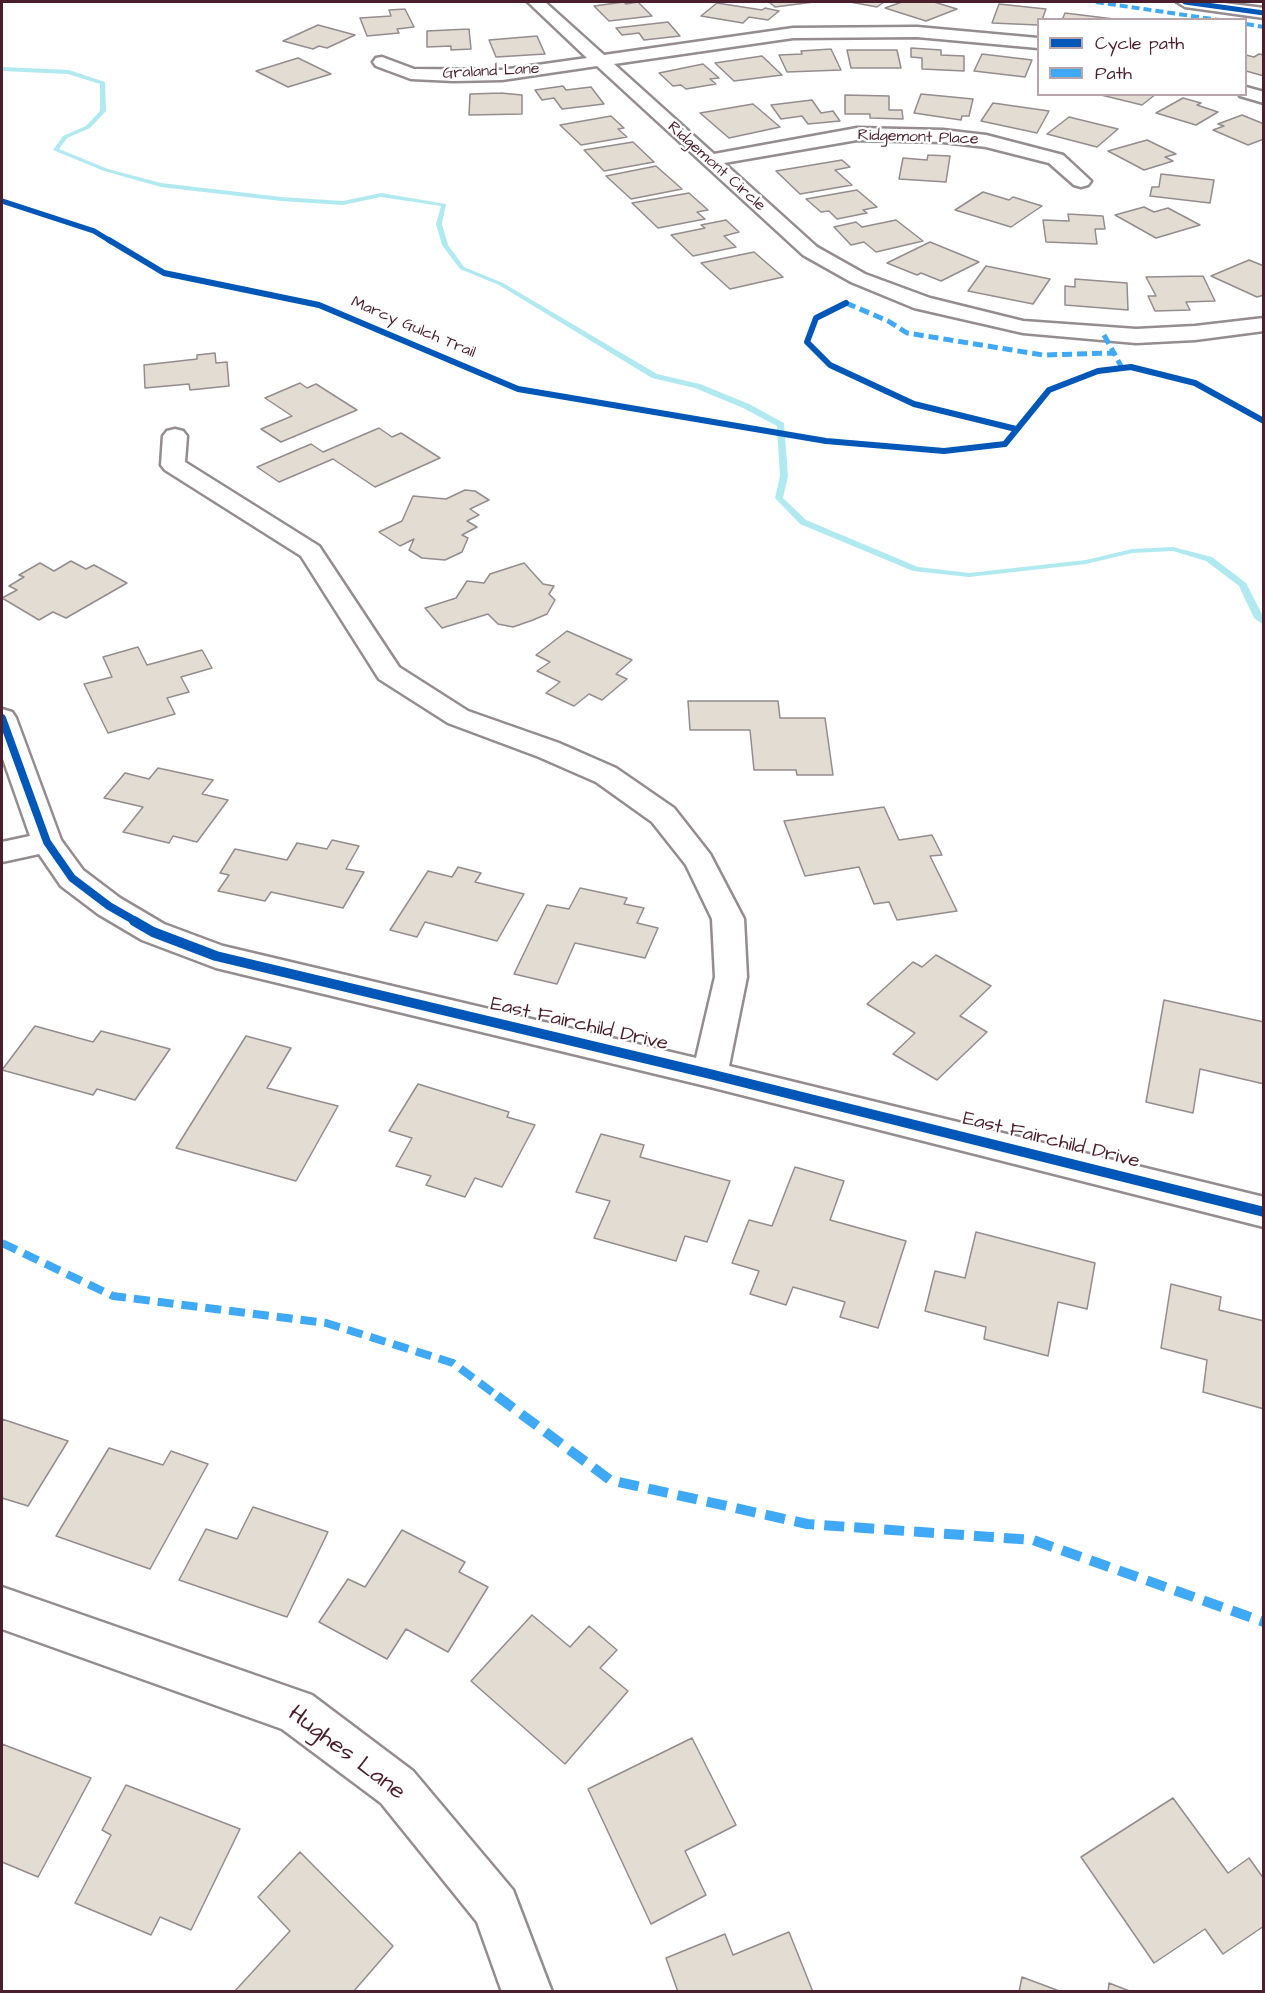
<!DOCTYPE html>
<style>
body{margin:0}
#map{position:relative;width:1265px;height:1993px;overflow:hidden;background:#fff;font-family:"Architects Daughter",sans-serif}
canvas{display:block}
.frame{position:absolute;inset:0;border:3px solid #4a1f2b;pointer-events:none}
.legend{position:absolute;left:1037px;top:18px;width:210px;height:78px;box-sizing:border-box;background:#fff;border:2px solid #b7a5aa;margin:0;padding:8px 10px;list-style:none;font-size:18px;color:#4a1f2b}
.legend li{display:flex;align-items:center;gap:12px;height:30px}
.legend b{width:30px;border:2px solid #b7a5aa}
</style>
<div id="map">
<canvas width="1265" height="1993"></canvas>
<div class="frame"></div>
<ul class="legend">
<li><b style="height:8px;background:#0057b8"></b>Cycle path</li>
<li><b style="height:8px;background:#3fa9f5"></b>Path</li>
</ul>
</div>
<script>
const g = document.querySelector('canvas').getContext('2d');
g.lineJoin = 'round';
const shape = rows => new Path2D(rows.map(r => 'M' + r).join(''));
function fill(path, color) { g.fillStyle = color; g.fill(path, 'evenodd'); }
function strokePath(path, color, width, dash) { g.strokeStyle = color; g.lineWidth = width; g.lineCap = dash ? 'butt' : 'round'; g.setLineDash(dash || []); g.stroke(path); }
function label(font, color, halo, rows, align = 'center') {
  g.font = font + ' "Architects Daughter",sans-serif'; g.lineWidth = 4.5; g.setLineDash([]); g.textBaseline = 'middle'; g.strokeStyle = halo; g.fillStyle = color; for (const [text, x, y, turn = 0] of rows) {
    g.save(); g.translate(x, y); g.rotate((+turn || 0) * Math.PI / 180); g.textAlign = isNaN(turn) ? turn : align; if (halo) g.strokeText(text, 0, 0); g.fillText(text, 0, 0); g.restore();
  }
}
fill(shape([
 [2,67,69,70,105,82,106,111,90,128,67,138,59,149,108,169,161,183,281,197,343,201,381,193,446,204,442,224,448,245,464,267,503,283,657,374,700,384,749,404,784,423,788,476,783,498,806,520,918,567,969,573,1086,560,1132,549,1173,547,1212,557,1246,583,1264,618,1264,625,1254,618,1239,586,1206,561,1173,551,1132,553,1086,564,969,577,913,571,800,524,775,498,780,476,777,426,743,408,695,388,652,378,499,285,460,269,442,245,436,224,441,206,381,197,343,205,281,201,161,187,104,171,53,150,63,136,86,126,100,111,100,84,68,74,2,71,2,67]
]), '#b1e9f1');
const building = shape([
 [624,2,626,4,638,2,652,16,609,21,594,6,624,2],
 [769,2,814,2,775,7,769,2],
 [850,2,884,2,877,7,850,2],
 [902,2,934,2,957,9,926,21,885,8,902,2],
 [717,3,762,10,765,8,779,11,768,20,749,17,743,23,701,16,717,3],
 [999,4,1046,9,1042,20,1038,20,1038,25,992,23,999,4],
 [405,9,414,27,397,29,399,33,367,36,360,18,391,16,389,10,405,9],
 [1065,13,1114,19,1062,20,1065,13],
 [668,22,680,36,644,40,639,33,622,35,616,28,668,22],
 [318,25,355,35,327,48,319,46,313,49,283,41,318,25],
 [469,29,471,49,451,50,451,46,427,47,427,31,469,29],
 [537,36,545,54,496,57,489,40,537,36],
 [911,48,941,50,941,55,964,56,964,71,922,69,922,58,911,57,911,48],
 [831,49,841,70,787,72,779,55,802,54,801,51,831,49],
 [847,50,897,50,901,68,851,68,847,50],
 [982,54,1032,60,1025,77,974,71,982,54],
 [1259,54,1264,55,1264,76,1246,71,1246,55,1254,57,1259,54],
 [762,56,782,75,734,81,715,63,762,56],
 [298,58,331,74,288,87,256,71,298,58],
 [703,64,719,78,710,79,716,84,686,89,681,85,673,86,659,73,703,64],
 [563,86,566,90,591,87,604,104,562,109,554,98,542,100,535,90,563,86],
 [501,93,522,95,522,114,469,115,470,94,501,93],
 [921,94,973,99,969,116,962,116,961,120,914,113,921,94],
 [1097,94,1156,94,1142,105,1097,94],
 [845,95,889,96,889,110,902,110,903,119,870,118,870,114,845,114,845,95],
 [1183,98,1201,103,1197,105,1218,112,1196,125,1156,113,1183,98],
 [812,100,821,113,833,111,840,121,808,124,802,116,781,119,771,105,812,100],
 [993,103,1049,111,1037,133,981,121,993,103],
 [753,104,780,127,729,138,700,113,753,104],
 [1242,115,1264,124,1264,139,1248,145,1213,130,1224,126,1218,124,1242,115],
 [611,116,624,128,618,129,627,137,581,145,560,125,611,116],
 [1069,117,1118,129,1097,147,1047,134,1069,117],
 [1147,140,1176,154,1165,157,1173,161,1144,170,1108,151,1147,140],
 [633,142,654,162,604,171,584,150,633,142],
 [928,155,950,156,946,182,899,179,903,158,927,160,928,155],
 [842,160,850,167,835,170,852,185,800,194,776,171,842,160],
 [656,166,682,189,631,199,606,176,656,166],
 [1161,174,1214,180,1210,203,1150,196,1152,187,1159,187,1161,174],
 [857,190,877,207,863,210,867,213,837,219,829,211,821,212,806,199,857,190],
 [983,192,1009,200,1013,197,1042,206,1011,227,955,210,983,192],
 [689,193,708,210,697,212,705,219,658,228,632,203,689,193],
 [1144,207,1154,212,1168,208,1200,225,1156,238,1115,215,1144,207],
 [1068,214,1103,216,1105,229,1095,229,1097,244,1046,242,1043,220,1069,221,1068,214],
 [726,220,739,232,724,236,736,247,693,256,671,235,705,228,701,225,726,220],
 [896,220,923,241,876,252,864,242,851,245,834,227,856,222,862,227,896,220],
 [930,242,979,262,941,281,921,273,917,275,887,263,930,242],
 [754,252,783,277,730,289,701,263,754,252],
 [1249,260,1264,266,1264,295,1257,297,1211,276,1249,260],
 [986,266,1050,279,1033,304,968,291,986,266],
 [1203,276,1215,301,1186,302,1190,310,1155,311,1148,296,1156,296,1146,277,1203,276],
 [1075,279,1127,283,1128,310,1065,305,1065,286,1075,287,1075,279],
 [215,353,216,363,227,362,229,386,190,390,189,384,145,388,144,365,197,359,197,355,215,353],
 [300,383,307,388,316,384,357,410,281,442,261,429,292,416,265,398,300,383],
 [379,428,392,437,401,433,440,458,375,487,333,459,279,482,257,467,311,444,323,452,379,428],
 [465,490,475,491,489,500,470,509,479,515,467,521,477,527,462,535,468,538,462,552,445,560,422,558,409,550,414,539,400,546,379,532,402,521,413,496,446,499,465,490],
 [71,561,86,569,94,565,127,583,66,618,53,612,39,620,2,598,17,590,9,586,24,577,19,575,40,563,54,571,71,561],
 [524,563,543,584,554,586,549,594,555,600,547,614,533,620,513,627,498,624,488,614,442,628,425,608,456,598,467,581,484,583,490,574,524,563],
 [567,631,632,660,616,674,627,679,602,700,589,694,574,706,546,693,560,682,537,671,550,662,536,655,567,631],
 [138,647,147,665,202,650,212,668,181,677,189,692,167,698,175,714,108,733,84,684,112,677,103,657,138,647],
 [688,701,778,701,780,718,825,718,833,775,797,775,796,770,754,770,750,730,690,730,688,701],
 [158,768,213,780,202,794,228,800,197,842,173,836,169,843,123,832,143,807,104,798,125,773,149,779,158,768],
 [884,807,899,840,932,835,942,855,930,856,957,911,897,920,889,902,874,904,859,867,805,876,784,821,884,807],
 [332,840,359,846,346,869,364,872,343,908,271,892,265,901,218,891,229,875,220,873,235,849,287,860,297,843,327,849,332,840],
 [458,867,481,873,475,882,524,894,497,941,425,922,417,937,390,930,428,871,452,877,458,867],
 [580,888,627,898,624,904,644,908,637,923,658,928,645,958,575,943,557,984,514,974,547,905,569,909,580,888],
 [936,955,991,986,960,1016,987,1032,937,1080,893,1054,915,1033,867,1004,913,962,922,967,936,955],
 [1164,1000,1264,1022,1264,1084,1200,1069,1193,1113,1146,1102,1164,1000],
 [35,1026,93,1042,101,1031,170,1049,135,1100,97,1089,93,1095,2,1070,35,1026],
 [246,1036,291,1048,267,1088,338,1106,296,1181,176,1148,246,1036],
 [418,1084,509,1112,507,1117,535,1125,502,1187,475,1178,465,1197,426,1185,431,1176,396,1166,412,1138,389,1131,418,1084],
 [601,1134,644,1145,640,1157,730,1181,707,1242,685,1236,676,1261,594,1238,610,1201,576,1192,601,1134],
 [795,1167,844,1181,830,1220,906,1241,878,1328,840,1317,845,1302,793,1287,786,1305,750,1294,759,1271,732,1263,749,1220,772,1226,795,1167],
 [976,1232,1095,1263,1087,1309,1058,1302,1048,1356,984,1339,986,1327,925,1311,935,1271,965,1278,976,1232],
 [1171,1284,1221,1297,1219,1310,1264,1321,1264,1409,1203,1392,1207,1360,1161,1348,1171,1284],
 [2,1419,68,1441,28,1506,2,1498,2,1419],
 [109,1448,163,1465,171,1451,208,1464,150,1569,56,1536,109,1448],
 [253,1507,328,1532,287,1617,179,1580,206,1529,237,1539,253,1507],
 [402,1530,465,1562,459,1572,488,1587,448,1652,406,1629,387,1659,319,1622,348,1579,365,1587,402,1530],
 [532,1615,570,1647,589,1626,617,1650,600,1668,628,1691,565,1764,471,1681,532,1615],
 [692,1738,736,1825,685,1851,706,1895,651,1924,588,1789,692,1738],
 [2,1744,91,1778,38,1877,2,1862,2,1744],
 [126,1785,240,1829,191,1930,160,1917,151,1935,75,1903,111,1835,102,1830,126,1785],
 [1173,1798,1228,1873,1249,1858,1264,1879,1264,1926,1223,1954,1205,1929,1154,1963,1081,1857,1173,1798],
 [300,1852,393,1946,353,1992,234,1992,290,1931,258,1897,300,1852],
 [789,1932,813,1992,678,1992,666,1958,725,1934,733,1955,789,1932],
 [1022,1977,1062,1992,1019,1992,1022,1977],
 [1109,1983,1132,1992,1108,1992,1109,1983]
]);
fill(building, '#e2dcd3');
strokePath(building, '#948c8e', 1.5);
const minor = shape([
 [528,2,545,2,604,55,793,28,917,27,1038,38,1038,48,917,37,793,38,614,64,714,154,857,128,943,130,986,135,1063,155,1091,181,1088,185,1081,187,1074,185,1049,163,986,147,943,142,857,140,724,163,817,247,865,274,930,298,1023,321,1136,329,1195,326,1264,318,1264,331,1195,340,1136,343,1023,333,914,308,851,282,803,255,597,66,502,80,454,81,411,79,376,66,373,62,376,58,382,57,414,69,502,70,587,58,528,2],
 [1246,87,1264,92,1264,103,1240,96,1246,94,1246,87],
 [175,429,183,431,187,436,185,462,319,546,399,667,468,711,559,743,616,768,674,808,710,854,744,919,747,977,729,1066,1264,1197,1264,1227,710,1087,216,968,142,940,98,914,61,886,39,854,2,862,2,842,30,836,2,756,2,709,12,712,16,718,61,840,83,870,120,898,164,924,223,946,696,1058,715,977,712,919,686,865,652,822,596,782,539,757,448,723,379,679,301,556,165,470,161,465,163,436,167,431,175,429],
 [2,1587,312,1695,413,1771,513,1890,552,1992,502,1992,477,1922,381,1803,282,1729,2,1629,2,1587]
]);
const secondary = shape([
 [1177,2,1216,2,1264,8,1264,18,1185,7,1177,2]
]);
strokePath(minor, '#948c8e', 5);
strokePath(secondary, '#948c8e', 5);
fill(minor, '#fff');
fill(secondary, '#fff');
strokePath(shape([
 [1096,2,1219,20],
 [1246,24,1264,27]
]), '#3fa9f5', 4, [8, 4]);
strokePath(shape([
 [846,303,888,321,907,333,1043,355,1114,353,1122,368],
 [1104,335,1114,353]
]), '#3fa9f5', 5, [10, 5]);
strokePath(shape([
 [2,1243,113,1296,326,1323,453,1363,500,1398]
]), '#3fa9f5', 8, [16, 8]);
strokePath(shape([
 [497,1396,610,1480,807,1524,1033,1540,1264,1622]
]), '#3fa9f5', 10, [20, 10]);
strokePath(shape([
 [1185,2,1264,13],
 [2,201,94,231,112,242]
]), '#0057b8', 5);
strokePath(shape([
 [109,240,164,273,319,305,518,389,826,441,944,451,1005,444,1049,390,1098,371,1131,367,1195,383,1264,421],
 [846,303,816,318,807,342,830,365,914,404,1016,429]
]), '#0057b8', 6);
strokePath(shape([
 [2,718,47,842,72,878,109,906,137,922]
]), '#0057b8', 8);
strokePath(shape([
 [134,921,153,932,216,956,710,1074,1264,1212]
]), '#0057b8', 10);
label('16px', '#4a1f2b', '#fff', [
 ["Graland Lane",491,72,-3],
 ["Ridgemont Place",918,138,2],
 ["Ridgemont Circle",716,167,42],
 ["Marcy Gulch Trail",413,328,23]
]);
label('20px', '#4a1f2b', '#fff', [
 ["East Fairchild Drive",579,1025,13],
 ["East Fairchild Drive",1051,1141,14]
]);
label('24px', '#4a1f2b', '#fff', [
 ["Hughes Lane",346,1754,37]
]);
</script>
